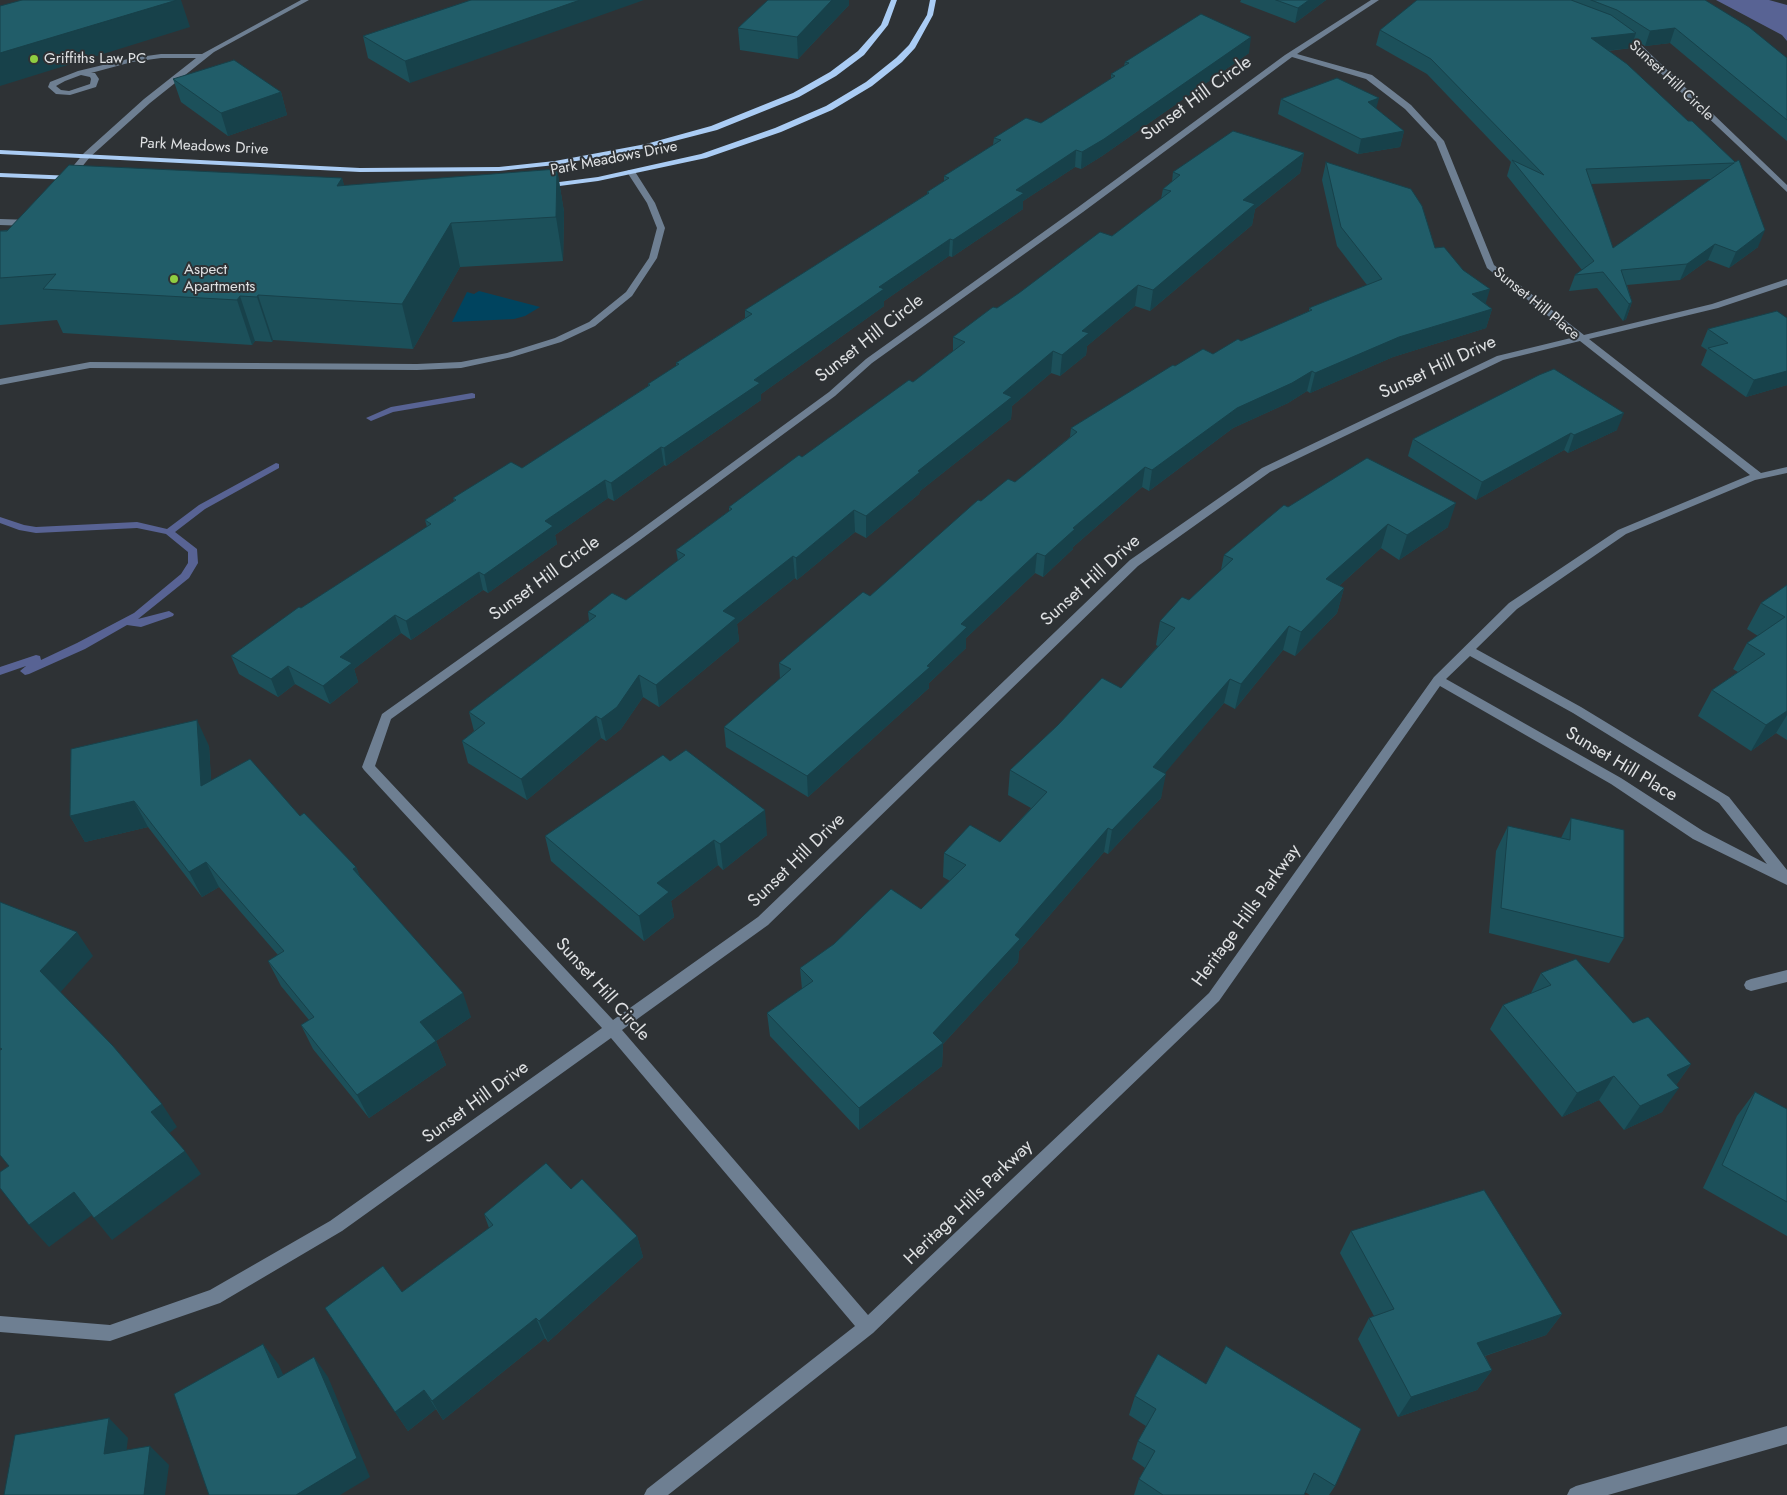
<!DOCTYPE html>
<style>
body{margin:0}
canvas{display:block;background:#2e3235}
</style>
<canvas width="1787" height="1495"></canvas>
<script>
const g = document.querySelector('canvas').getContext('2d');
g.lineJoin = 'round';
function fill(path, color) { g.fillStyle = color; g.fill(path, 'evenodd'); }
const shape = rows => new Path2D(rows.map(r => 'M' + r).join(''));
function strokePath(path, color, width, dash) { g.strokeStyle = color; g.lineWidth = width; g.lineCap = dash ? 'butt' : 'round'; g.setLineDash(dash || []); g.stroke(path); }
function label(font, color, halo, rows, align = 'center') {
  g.font = font + ' Jost,sans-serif'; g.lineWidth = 4; g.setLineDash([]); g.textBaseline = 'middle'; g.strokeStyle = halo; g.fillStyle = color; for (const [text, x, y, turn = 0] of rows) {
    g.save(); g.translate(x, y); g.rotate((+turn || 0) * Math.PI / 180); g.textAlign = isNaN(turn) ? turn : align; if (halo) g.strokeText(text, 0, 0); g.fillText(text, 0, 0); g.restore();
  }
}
fill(shape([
 [479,291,540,307,525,316,514,319,452,322,467,292,474,294]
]), '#00445f');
fill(shape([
 [1716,0,1769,0,1787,5,1787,41,1782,35]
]), '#586394');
fill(shape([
 [472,393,475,394,475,398,393,412,371,421,366,418,391,407,472,393],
 [276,463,279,464,279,468,205,509,175,532,197,549,198,563,189,578,138,619,169,611,174,614,173,616,141,627,127,625,85,649,29,674,25,675,20,671,26,666,0,675,0,667,36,655,40,656,41,660,77,643,134,613,181,574,188,563,188,552,166,534,137,528,36,533,19,530,0,523,0,517,24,525,36,527,137,522,167,529,199,505,276,463]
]), '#586394');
fill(shape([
 [301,0,309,0,214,52,150,103,90,157,71,180,65,180,65,176,84,153,144,99,196,58,161,58,132,62,91,73,95,73,99,79,96,87,70,95,56,94,48,87,50,82,78,71,132,58,161,54,202,54,301,0],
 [81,75,90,77,91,79,90,84,69,91,61,90,56,86,65,81,81,75],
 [1371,0,1379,0,1297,54,1372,75,1411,105,1444,141,1494,265,1584,335,1712,304,1787,279,1787,285,1718,308,1589,339,1761,473,1787,467,1787,473,1755,480,1626,534,1517,609,1476,649,1581,707,1729,797,1787,870,1787,885,1693,839,1611,784,1440,686,1219,1001,873,1333,668,1495,644,1495,647,1489,855,1326,611,1038,342,1231,220,1303,110,1341,0,1332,0,1316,110,1325,210,1290,330,1221,602,1028,364,770,362,767,382,714,632,536,829,392,866,359,1077,208,1285,55,1371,0],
 [1292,57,1366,79,1405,109,1436,142,1487,268,1575,337,1497,356,1262,468,1130,560,758,917,613,1020,375,766,391,719,640,540,835,396,872,363,1083,212,1292,57],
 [1580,341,1750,475,1618,530,1509,603,1434,677,1209,993,868,1315,622,1030,768,925,1138,566,1270,472,1503,360,1580,341],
 [1470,656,1573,713,1719,803,1767,864,1703,831,1621,778,1446,679,1470,656],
 [1616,32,1622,32,1639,43,1787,185,1787,192,1633,47,1616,36,1616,32],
 [628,170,634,170,655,203,665,228,657,258,632,296,595,326,561,342,512,357,461,368,417,370,90,368,0,385,0,379,90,362,417,364,461,362,507,353,555,338,589,322,626,292,649,258,657,228,647,203,627,172,628,170],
 [0,219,30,220,34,223,30,226,0,225,0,219],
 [1787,970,1787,982,1751,991,1746,989,1744,985,1746,981,1751,979,1787,970],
 [1787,1426,1787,1444,1608,1495,1567,1495,1570,1489,1576,1486,1787,1426]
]), '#6e7f92');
fill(shape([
 [891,0,897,0,888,25,864,55,836,76,799,97,717,130,647,148,555,165,499,171,360,172,0,154,0,150,360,168,499,167,555,161,646,144,711,126,793,93,830,72,858,51,881,25,891,0],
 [930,0,936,0,933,15,915,48,902,62,872,86,832,110,781,132,706,158,598,181,544,188,540,186,544,184,598,177,701,154,775,128,826,106,866,82,896,58,909,45,927,15,930,0],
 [0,173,74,176,78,178,74,180,0,177,0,173]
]), '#aaccf4');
fill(shape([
 [471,0,410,83,368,58,363,36],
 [768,0,849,0,849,5,798,59,740,50,738,28],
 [1241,0,1326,0,1295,23,1240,2],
 [1417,0,1705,0,1787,58,1787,141,1670,43,1645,46,1634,39,1631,48,1608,51,1735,162,1758,247,1729,268,1708,260,1680,280,1627,285,1632,302,1626,319,1623,321,1597,288,1569,291,1575,275,1582,270,1507,176,1511,162,1427,74,1376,45,1380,30],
 [1711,179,1613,248,1591,184],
 [1249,53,1102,156,1081,169,1075,167,1023,201,1023,209,952,257,949,256,884,301,884,306,761,394,761,400,666,466,664,465,614,501,608,498,555,535,557,544,488,593,483,590,411,640,401,633,354,669,358,682,330,704,295,684,278,697,239,674,231,656,301,608,427,527,425,520,454,501,453,498,522,468,648,386,648,384,676,366,676,363,745,318,745,310,927,194,927,192,944,181,944,176,993,145,994,138,1041,123,1111,79,1111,74,1124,66,1125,62],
 [173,79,281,92,287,115,228,136,181,102],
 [1281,99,1376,109,1404,131,1400,147,1358,154,1278,114],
 [1304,153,1300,173,1255,209,1252,225,1150,311,1135,306,1087,346,1086,355,1060,376,1051,373,1012,406,1011,419,920,491,919,494,866,538,855,532,797,580,795,578,737,624,739,641,659,707,643,697,621,729,606,741,601,738,527,800,468,763,462,741,474,731,469,712,589,621,588,612,626,600,678,561,676,550,729,511,729,507,913,382,953,351,953,337,997,308,1112,236,1161,199,1163,189,1172,182,1173,172],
 [1326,162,1435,248,1486,304,1492,309,1486,328,1393,357,1310,393,1307,391,1288,403,1233,428,1149,491,1142,487,1073,547,1073,549,1043,577,1035,573,966,638,966,648,929,683,929,688,808,797,726,747,724,727,780,679,779,663,870,596,981,501,1015,482,1070,437,1071,428,1175,366,1213,354,1309,311,1309,308,1367,285,1337,246,1322,180],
 [557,169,564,212,563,261,460,267,413,349,273,340,272,342,255,341,252,345,63,333,57,320,0,325,0,231,342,178,344,186],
 [1787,318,1787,385,1746,397,1701,365,1707,350,1701,346,1708,329],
 [1617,430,1568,453,1564,450,1476,500,1408,456,1413,439],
 [1288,507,1448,527,1399,560,1381,548,1339,586,1344,588,1337,613,1295,656,1283,650,1235,709,1224,703,1164,773,1161,798,1108,854,1104,852,1019,951,1018,962,943,1044,942,1066,859,1130,770,1036,767,1013,802,989,800,968,921,909,950,881,943,877,944,853,1000,842,1031,808,1008,795,1010,770,1121,688,1158,646,1156,645,1160,621,1189,600,1221,570,1224,555],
 [1787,585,1787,740,1776,733,1751,751,1698,716,1712,690,1738,672,1733,669,1747,643,1758,636,1747,629,1761,603],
 [209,746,211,780,300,816,356,867,360,877,471,1017,436,1041,446,1065,369,1118,313,1049,301,1025,309,1020,281,986,268,961,278,955,219,887,202,897,148,827,85,842,70,816],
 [1571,818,1624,938,1609,963,1489,933,1496,851,1508,826,1561,838],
 [767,835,723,870,718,865,671,901,674,917,644,941,551,861,545,836],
 [1541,973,1633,1023,1691,1064,1676,1085,1662,1112,1624,1130,1599,1100,1562,1117,1490,1029,1503,1005,1531,993],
 [1755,1092,1787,1109,1787,1236,1703,1188,1737,1116],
 [571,1189,637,1236,643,1257,548,1342,545,1338,443,1420,436,1409,408,1431,325,1308,402,1292,489,1228,484,1214],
 [1351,1231,1562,1314,1546,1335,1485,1356,1492,1370,1477,1390,1398,1417,1358,1339,1369,1318,1374,1316,1340,1253],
 [1158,1354,1335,1486,1329,1495,1310,1495,1305,1492,1304,1495,1134,1495,1139,1479,1145,1468,1132,1459,1138,1441,1146,1426,1129,1415,1135,1396]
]), '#1c505a');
fill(shape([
 [177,0,181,0,190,27,0,86,0,53],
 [580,0,644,0,410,83,405,61],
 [832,0,849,0,849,5,798,59,797,37],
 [1309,0,1326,0,1295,23,1298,8],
 [1675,28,1670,43,1645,46,1650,31],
 [1636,33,1631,48,1586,53,1591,38],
 [1251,37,1249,53,1102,156,1081,169,1082,152],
 [281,92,287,115,228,136,221,113],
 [1379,98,1375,113,1368,102],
 [1404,131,1400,147,1358,154,1361,139],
 [1076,150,1075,167,1023,201,1023,209,952,257,953,240,1016,190],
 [1304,153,1300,173,1255,209,1252,225,1150,311,1153,290,1243,200],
 [557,169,564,212,563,261,556,217],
 [342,178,354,221,337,186],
 [451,223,460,267,413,349,402,304],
 [1765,230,1758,247,1729,268,1736,252],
 [950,239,949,256,884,301,884,306,761,394,761,400,666,466,664,448,879,287],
 [1715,244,1708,260,1680,280,1687,264],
 [1138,285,1135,306,1087,346,1086,355,1060,376,1062,355,1082,331],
 [1490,289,1484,309,1472,294],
 [258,295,273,340,272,342,257,297],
 [240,296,255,341,252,345,237,300],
 [1632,302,1626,319,1623,321,1629,304],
 [1492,309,1486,328,1393,357,1310,393,1315,373,1399,337],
 [1053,351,1051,373,1012,406,1011,419,920,491,919,494,866,538,866,516,918,471,1003,393],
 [1312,371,1307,391,1288,403,1233,428,1149,491,1152,470,1237,408],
 [1787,371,1787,385,1746,397,1754,380],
 [1624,413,1617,430,1568,453,1574,435],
 [1571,433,1564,450,1476,500,1482,482],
 [661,447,664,465,614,501,611,483],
 [1145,467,1142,487,1073,547,1073,549,1043,577,1045,556,1073,528],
 [605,480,608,498,555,535,557,544,488,593,484,575,545,521],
 [1456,503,1448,527,1399,560,1407,535],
 [854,510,855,532,797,580,796,558],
 [1388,524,1381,548,1319,604,1326,579],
 [1037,553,1035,573,966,638,966,648,929,683,929,688,808,797,807,776,927,666,961,624],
 [793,556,795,578,737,624,739,641,659,707,656,685,723,611],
 [479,572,483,590,411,640,406,621],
 [1344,588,1337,613,1295,656,1301,632],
 [395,615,401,633,354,669,358,682,330,704,323,686,340,657],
 [1289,626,1283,650,1235,709,1241,684],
 [288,666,295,684,278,697,271,679],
 [639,675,643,697,621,729,606,741,601,719],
 [1230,679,1224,703,1150,791,1166,774,1161,798,1108,854,1112,830,1153,767],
 [1787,711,1787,715,1776,733,1751,751,1766,725],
 [596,716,601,738,527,800,521,779],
 [197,720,209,746,213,812,201,786],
 [134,801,148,827,85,842,70,816],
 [765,810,767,835,723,870,720,844],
 [1108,828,1104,852,1019,951,1018,962,943,1044,942,1066,859,1130,859,1108,1015,935],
 [714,840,718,865,671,901,674,917,644,941,639,916,657,883],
 [206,862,219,887,202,897,189,872],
 [356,867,366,892,353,869],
 [77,932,93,956,57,996,40,971],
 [463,993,471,1017,436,1041,446,1065,369,1118,357,1095,420,1022],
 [1691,1064,1674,1088,1667,1075],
 [1614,1076,1599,1100,1562,1117,1577,1093],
 [1679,1088,1662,1112,1624,1130,1640,1106],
 [162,1104,177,1127,167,1135,151,1112],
 [185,1151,201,1174,112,1240,94,1218],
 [74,1192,92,1215,49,1247,29,1225],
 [637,1236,643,1257,548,1342,539,1321],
 [1562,1314,1546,1335,1463,1363,1477,1343],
 [536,1318,545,1338,443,1420,432,1401],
 [263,1344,279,1365,293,1398,278,1378],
 [314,1357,328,1377,370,1477,340,1495,296,1495],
 [1492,1370,1477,1390,1398,1417,1411,1397],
 [424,1390,436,1409,408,1431,395,1412],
 [109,1418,128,1438,124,1473,104,1454],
 [150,1446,169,1465,165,1495,144,1495]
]), '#17414a');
const building = shape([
 [22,0,177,0,0,53,0,6,22,0],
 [471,0,580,0,405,61,363,36,471,0],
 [768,0,832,0,797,37,738,28,768,0],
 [1276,0,1309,0,1298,8,1276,0],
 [1417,0,1571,0,1611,15,1636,33,1591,38,1627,64,1688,121,1692,121,1735,162,1739,160,1765,230,1736,252,1715,244,1687,264,1621,270,1632,302,1629,304,1603,272,1575,275,1594,261,1512,160,1544,175,1431,59,1380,30,1417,0],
 [1734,163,1613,248,1586,169,1734,163],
 [1591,0,1705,0,1749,27,1787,58,1787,120,1675,28,1650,31,1617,10,1591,0],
 [1201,14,1251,37,1104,139,1082,152,1076,150,1016,190,1024,193,953,240,950,239,879,287,884,289,754,380,760,383,664,448,661,447,611,483,605,480,545,521,553,526,484,575,479,572,406,621,395,615,340,657,352,663,323,686,288,666,271,679,231,656,299,607,301,608,431,524,425,520,456,500,453,498,511,462,522,468,650,385,648,384,679,364,676,363,752,314,745,310,929,193,927,192,949,178,944,176,1001,140,994,138,1026,118,1041,123,1115,76,1111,74,1129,63,1125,62,1201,14],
 [234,60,281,92,221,113,173,79,234,60],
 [1337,78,1379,98,1368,102,1404,131,1361,139,1281,99,1337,78],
 [1233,131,1304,153,1243,200,1255,204,1153,290,1138,285,1082,331,1089,333,1062,355,1053,351,1003,393,1012,397,918,471,920,472,866,516,854,510,796,558,793,556,723,611,736,618,656,685,639,675,617,707,601,719,596,716,521,779,462,741,485,723,469,712,596,616,588,612,612,593,626,600,685,555,676,550,732,509,729,507,799,455,802,457,909,380,913,382,965,342,953,337,993,307,997,308,1019,293,1100,232,1112,236,1171,191,1163,189,1180,175,1173,172,1233,131],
 [1326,162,1411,189,1422,206,1435,248,1444,247,1463,270,1490,289,1472,294,1492,309,1399,337,1315,373,1312,371,1292,383,1237,408,1152,470,1145,467,1073,528,1075,529,1045,556,1037,553,961,624,967,627,927,666,930,667,807,776,724,727,791,669,779,663,863,592,870,596,978,500,981,501,1008,479,1015,482,1077,432,1071,428,1173,365,1175,366,1203,349,1213,354,1238,339,1241,341,1312,310,1309,308,1382,279,1341,227,1326,162],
 [69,165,342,178,337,186,557,169,556,217,451,223,402,304,258,295,257,297,240,296,237,300,43,289,56,274,0,278,0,231,7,231,69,165],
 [1777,311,1787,318,1787,371,1754,380,1708,348,1728,343,1708,329,1777,311],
 [1554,369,1624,413,1574,435,1571,433,1482,482,1413,439,1539,375,1554,369],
 [1367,458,1456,503,1407,535,1388,524,1326,579,1344,588,1301,632,1289,626,1241,684,1230,679,1153,767,1166,774,1112,830,1108,828,1015,935,1020,939,933,1033,943,1043,859,1108,767,1013,813,981,800,968,834,944,891,889,921,909,966,865,944,853,970,825,1000,842,1047,792,1010,770,1058,725,1102,678,1121,688,1175,628,1160,621,1182,597,1189,600,1233,559,1224,555,1284,505,1288,507,1367,458],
 [1787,585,1787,711,1766,725,1712,690,1765,654,1747,643,1785,617,1761,603,1787,585],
 [197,720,201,786,250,759,300,816,304,813,356,867,353,869,463,993,420,1022,436,1041,357,1095,301,1025,314,1017,268,961,284,951,206,862,189,872,134,801,70,816,71,749,197,720],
 [686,750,765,810,720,844,714,840,657,883,669,892,639,916,545,836,663,755,670,761,686,750],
 [1571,818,1624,830,1624,938,1501,908,1508,826,1570,840,1571,818],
 [0,902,77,932,40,971,113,1046,162,1104,151,1112,185,1151,94,1218,74,1192,29,1225,0,1188,0,1172,9,1166,0,1155,0,1050,2,1049,0,1048,0,902],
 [1576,959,1633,1023,1648,1017,1691,1064,1667,1075,1679,1088,1640,1106,1614,1076,1577,1093,1503,1005,1551,985,1541,973,1576,959],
 [1755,1092,1787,1109,1787,1202,1722,1165,1755,1092],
 [546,1163,571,1189,582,1179,637,1236,539,1321,536,1318,432,1401,424,1390,395,1412,325,1308,383,1266,402,1292,493,1225,484,1214,546,1163],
 [1484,1190,1562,1314,1477,1343,1492,1370,1411,1397,1369,1318,1394,1309,1351,1231,1484,1190],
 [263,1344,278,1378,314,1357,357,1458,296,1495,209,1495,174,1394,263,1344],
 [1226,1346,1361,1429,1335,1486,1314,1473,1304,1495,1163,1495,1139,1479,1155,1451,1138,1441,1156,1409,1135,1396,1158,1354,1206,1384,1226,1346],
 [109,1418,104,1454,150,1446,144,1495,4,1495,15,1435,109,1418]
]);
fill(building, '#215d69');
strokePath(building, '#17414a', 1);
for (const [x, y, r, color] of [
 [34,59,5,"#90cd41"],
 [174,279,5,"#90cd41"]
]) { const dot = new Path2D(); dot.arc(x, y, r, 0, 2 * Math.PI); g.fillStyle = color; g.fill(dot); strokePath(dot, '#2e3235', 2); }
label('15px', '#dfe1e3', '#2e3235', [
 ["Griffiths Law PC",44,59],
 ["Aspect",184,270],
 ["Apartments",184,287]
], 'left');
label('15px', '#dfe1e3', '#2e3235', [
 ["Sunset Hill Circle",1671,81,43],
 ["Park Meadows Drive",204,147,3],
 ["Park Meadows Drive",614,159,-11],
 ["Sunset Hill Place",1536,304,39]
]);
label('18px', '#dfe1e3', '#2e3235', [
 ["Sunset Hill Circle",1197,99,-36],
 ["Sunset Hill Circle",870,339,-38],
 ["Sunset Hill Drive",1438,368,-25],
 ["Sunset Hill Circle",545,579,-36],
 ["Sunset Hill Drive",1091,581,-42],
 ["Sunset Hill Place",1621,765,31],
 ["Sunset Hill Drive",797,861,-44],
 ["Heritage Hills Parkway",1247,916,-54],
 ["Sunset Hill Circle",602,990,48],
 ["Sunset Hill Drive",476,1103,-36],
 ["Heritage Hills Parkway",969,1203,-44]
]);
</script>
